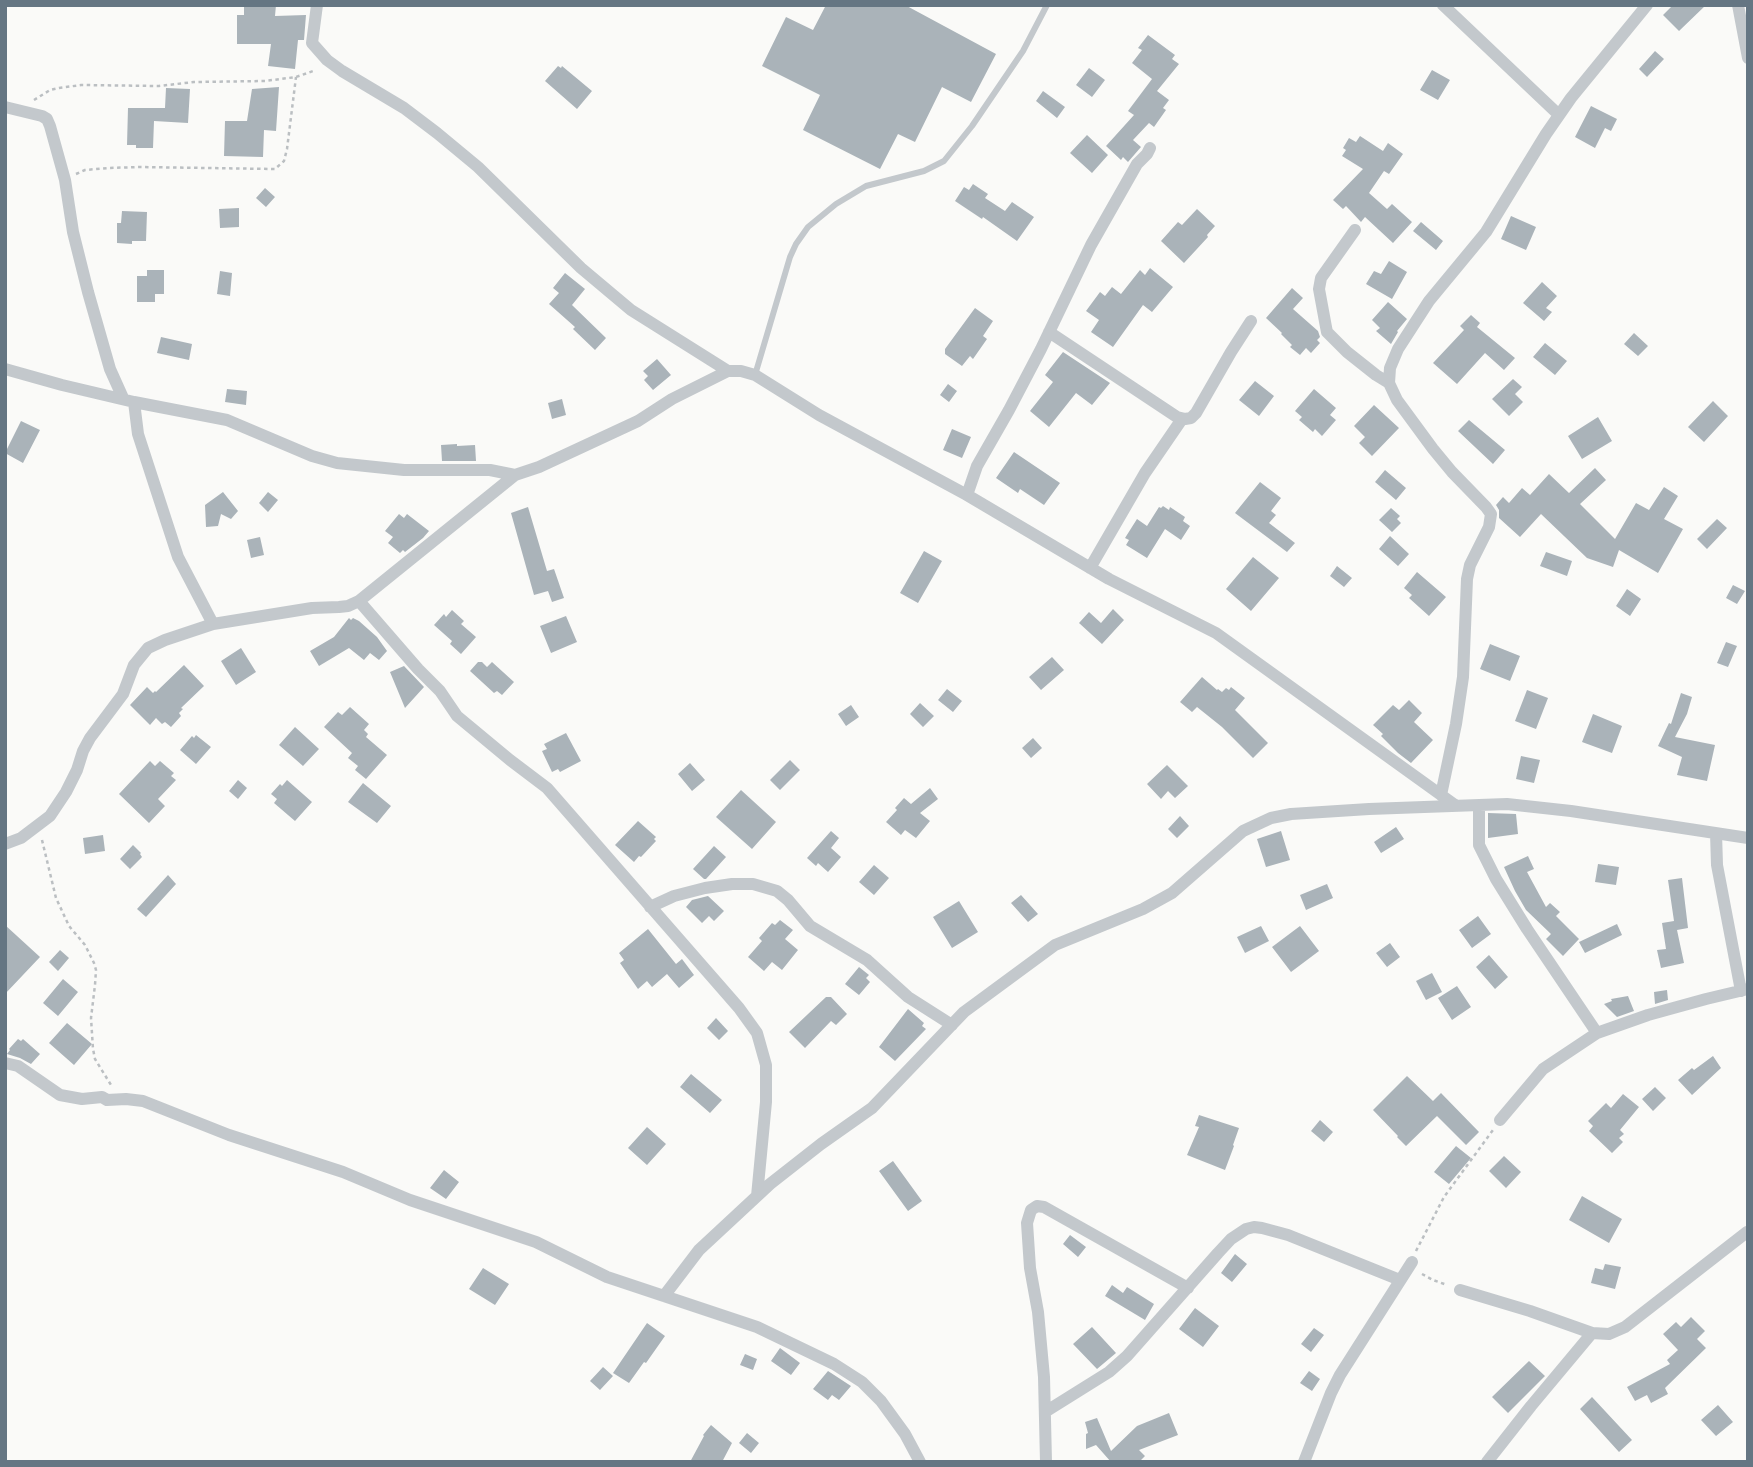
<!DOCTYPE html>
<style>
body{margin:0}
#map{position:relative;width:1753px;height:1467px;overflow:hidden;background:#fafaf8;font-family:Figtree,sans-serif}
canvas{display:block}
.frame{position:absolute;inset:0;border:7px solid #657683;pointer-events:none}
</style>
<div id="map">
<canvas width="1753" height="1467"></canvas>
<div class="frame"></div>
</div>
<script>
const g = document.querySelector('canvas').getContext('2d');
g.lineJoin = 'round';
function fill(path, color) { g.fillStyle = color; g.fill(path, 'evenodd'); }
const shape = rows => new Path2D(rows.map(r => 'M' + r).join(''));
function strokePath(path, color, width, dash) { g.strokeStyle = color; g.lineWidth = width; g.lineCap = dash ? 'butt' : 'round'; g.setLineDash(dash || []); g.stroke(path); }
fill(shape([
 [244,5,276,5,275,16,306,15,304,40,298,40,295,69,268,66,271,44,237,44,237,15,244,15],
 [826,5,905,5,996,54,971,102,942,87,915,142,898,134,880,169,803,130,820,95,762,66,786,17,813,30],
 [1673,5,1706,5,1679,31,1663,15],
 [1148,35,1175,55,1172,59,1179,64,1157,91,1169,100,1163,108,1166,110,1154,127,1149,123,1133,140,1141,147,1128,162,1123,157,1121,160,1106,146,1134,115,1128,111,1152,79,1132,63,1142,50,1138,48],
 [1655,51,1664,59,1647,77,1639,69],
 [558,66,561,68,562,66,592,91,577,109,545,81],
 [1089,68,1105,80,1092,97,1076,85],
 [1432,70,1450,80,1438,100,1420,90],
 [279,87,276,131,264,130,263,157,224,156,225,121,247,121,252,89],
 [166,88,190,89,188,123,154,121,153,148,136,148,136,145,127,145,128,108,165,108],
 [1043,91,1065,107,1057,118,1036,101],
 [1591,106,1617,119,1611,131,1605,128,1595,148,1575,137],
 [1087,135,1108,155,1092,173,1070,153],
 [1360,136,1383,151,1388,143,1403,154,1389,174,1384,171,1369,193,1387,209,1392,204,1412,222,1393,243,1365,217,1361,222,1346,206,1343,209,1333,200,1363,169,1342,156,1346,150,1343,148,1349,138,1356,142],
 [973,184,988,194,985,198,1005,211,1012,202,1034,217,1017,241,983,217,982,219,955,201,964,187,969,190],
 [265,188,275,197,266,207,256,198],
 [239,208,239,227,220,228,219,209],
 [1197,209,1215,226,1207,235,1208,237,1184,263,1161,241,1178,222,1182,225],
 [122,211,147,212,146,241,132,241,132,244,117,243,117,223,121,223],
 [1511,216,1536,227,1526,250,1501,239],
 [1421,222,1443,241,1436,250,1413,231],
 [1389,261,1407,272,1392,299,1366,284,1374,271,1381,274],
 [1150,268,1173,287,1152,312,1143,305,1113,347,1091,332,1099,320,1086,311,1100,292,1105,296,1112,287,1121,294,1140,270,1145,275],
 [147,270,164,270,164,294,155,294,155,302,137,302,137,276,147,276],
 [220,271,232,273,230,296,217,294],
 [565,273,585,289,572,305,606,338,595,350,573,329,575,327,549,304,559,293,553,288],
 [1542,282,1557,296,1546,308,1552,312,1544,321,1523,303],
 [1292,288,1303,298,1293,309,1318,331,1320,337,1317,340,1320,343,1311,353,1306,348,1300,355,1290,347,1292,345,1281,334,1282,333,1266,318],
 [1388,302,1407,319,1397,331,1398,332,1391,344,1376,331,1380,328,1372,320],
 [975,308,993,321,983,336,987,339,973,359,970,356,962,366,945,354,945,349],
 [1471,315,1480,323,1477,327,1515,358,1504,370,1485,353,1457,384,1433,363,1464,330,1460,326],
 [1634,333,1648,346,1638,356,1624,344],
 [161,337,192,344,189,360,157,353],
 [1545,343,1567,361,1555,375,1533,357],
 [1063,352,1110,383,1092,405,1076,393,1049,427,1030,411,1053,382,1045,375],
 [657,359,671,375,653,390,644,380,648,376,643,371],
 [1513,379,1522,387,1515,394,1523,402,1509,416,1492,399],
 [1255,381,1274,396,1259,416,1239,400],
 [948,384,957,391,949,402,940,395],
 [227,389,247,391,246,405,225,402],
 [1314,389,1336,408,1330,415,1336,420,1322,436,1315,429,1313,432,1299,420,1302,417,1295,411],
 [562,399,566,415,552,419,548,403],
 [1713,401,1728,416,1704,442,1688,427],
 [1374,405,1399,428,1372,456,1359,443,1365,437,1354,426],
 [1598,417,1612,441,1582,459,1568,436],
 [1469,420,1505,450,1493,464,1458,431],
 [21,421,40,430,23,463,5,453],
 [952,429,971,437,962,458,943,450],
 [457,444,457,446,475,445,476,461,442,461,441,445],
 [1014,452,1060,483,1044,505,1020,489,1018,493,996,478],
 [1595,468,1606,480,1580,504,1615,539,1636,503,1649,510,1664,487,1678,496,1664,519,1683,529,1658,573,1619,550,1613,567,1587,558,1541,514,1520,537,1499,518,1499,510,1496,505,1503,497,1509,503,1522,488,1530,495,1549,474,1569,493],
 [1385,470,1406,488,1396,500,1375,482],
 [1260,482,1281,498,1271,511,1276,515,1269,523,1295,543,1287,552,1235,513],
 [223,492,238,511,231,519,221,514,218,526,206,527,205,505],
 [268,492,278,500,268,512,259,503],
 [1163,506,1169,510,1170,507,1185,517,1183,521,1190,526,1181,540,1165,529,1147,558,1126,545,1129,540,1125,538,1137,519,1147,526,1159,507,1161,508],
 [528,507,547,571,554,569,564,598,552,602,548,591,534,595,511,513],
 [1391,508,1400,516,1397,519,1401,523,1392,532,1379,520],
 [399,514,404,518,407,514,429,531,423,538,405,552,403,550,400,553,388,543,393,537,385,531],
 [1717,519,1727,528,1707,549,1697,539],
 [1390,536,1409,554,1398,566,1379,549],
 [260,537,264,555,251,558,247,540],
 [924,551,942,561,918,603,900,593],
 [1546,552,1572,561,1567,576,1540,566],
 [1253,557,1279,578,1251,611,1226,589],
 [1337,566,1352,578,1344,587,1330,576],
 [1417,572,1446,597,1429,616,1409,598,1412,595,1404,588],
 [1733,585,1745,591,1737,604,1726,598],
 [1627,589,1641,599,1630,616,1616,606],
 [1113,609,1124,620,1102,644,1079,623,1089,612,1101,623],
 [452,610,464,621,461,624,476,637,461,654,450,644,452,641,434,625,444,614,446,617],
 [566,616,577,642,551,653,540,626],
 [349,618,351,620,353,618,359,621,377,637,387,651,379,660,370,653,364,660,349,648,319,666,310,651,334,637],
 [1726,642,1737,646,1728,667,1717,663],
 [1490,644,1520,656,1510,681,1480,669],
 [241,648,256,672,236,685,221,661],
 [1052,657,1064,670,1041,690,1029,677],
 [478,662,482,662,487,667,492,662,514,682,502,695,497,691,494,693,470,671],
 [184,665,204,686,181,708,183,709,179,713,181,716,171,727,165,722,162,724,156,718,150,725,130,705,147,687,153,693,155,691,156,692],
 [404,666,424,687,405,708,390,672],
 [1202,677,1217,690,1218,689,1222,692,1226,688,1229,690,1231,687,1245,698,1235,710,1268,743,1253,758,1222,727,1197,707,1192,712,1180,702],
 [947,689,962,701,953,712,938,700],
 [1527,690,1548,698,1536,729,1515,721],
 [1681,693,1692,697,1687,714,1675,737,1715,745,1707,781,1677,775,1682,757,1658,746,1669,723,1671,724],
 [1409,700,1422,713,1414,722,1433,740,1411,763,1398,753,1381,736,1383,734,1373,725,1393,705,1399,710],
 [920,703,934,716,923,727,910,714],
 [851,705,859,717,846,726,838,714],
 [350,707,369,724,364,730,368,734,366,737,387,755,366,779,355,770,358,766,348,758,352,753,324,727,338,712,342,715],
 [1593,714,1622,726,1612,753,1582,742],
 [295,727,319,749,303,766,279,745],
 [566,733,581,761,560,772,558,769,552,772,542,751,547,749,544,744],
 [196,735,211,747,196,764,180,750,192,736,194,738],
 [1033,738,1042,748,1031,758,1022,748],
 [1521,756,1540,760,1534,783,1516,779],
 [790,760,800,770,780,790,770,780],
 [150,761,155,766,160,761,174,773,171,776,176,780,158,799,165,806,149,823,119,794],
 [690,763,705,780,692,791,678,774],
 [1167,765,1188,786,1175,798,1168,791,1161,799,1147,784],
 [238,780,247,788,238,799,229,791],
 [287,780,312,802,295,821,274,803,277,799,271,794,280,784,282,786],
 [363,783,391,806,377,823,348,802],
 [930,788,938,799,920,813,930,821,916,838,905,830,901,835,886,822,897,810,895,808,904,798,911,804],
 [741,790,776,822,752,849,716,817],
 [1488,813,1516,814,1518,834,1488,838],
 [1180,816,1189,826,1177,838,1168,829],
 [638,821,656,837,654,839,656,841,641,857,639,856,634,862,615,845],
 [1396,827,1404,839,1381,853,1374,842],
 [831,831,839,838,831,848,841,857,828,872,818,863,816,866,807,858],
 [1281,831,1290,860,1266,867,1257,839],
 [103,835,105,851,85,854,83,838],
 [133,845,141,853,140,854,142,857,130,869,120,859],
 [714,846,726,857,706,879,704,879,693,869],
 [1528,856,1534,869,1527,872,1546,907,1550,903,1560,912,1556,916,1579,939,1563,956,1546,939,1551,934,1526,910,1515,891,1504,867],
 [1598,864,1619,867,1616,885,1595,882],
 [874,865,889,878,874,895,859,882],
 [168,875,176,884,146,917,137,909],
 [1682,878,1688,928,1677,930,1684,963,1661,968,1657,950,1666,949,1662,923,1674,921,1668,880],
 [1327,884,1333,898,1306,910,1300,895],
 [1021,895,1038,914,1028,922,1011,903],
 [708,896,724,911,714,921,709,916,702,923,686,907,692,900],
 [959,901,978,932,952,948,933,917],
 [1478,916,1491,934,1472,948,1459,930],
 [780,920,793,930,785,939,798,950,782,970,772,962,764,971,748,957,762,941,759,938,772,923,775,925],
 [1617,924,1622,935,1585,953,1579,942],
 [5,925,40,957,5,994],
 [1261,926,1269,941,1245,953,1237,937],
 [1300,926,1319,951,1291,972,1272,947],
 [648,929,676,964,682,959,694,975,679,988,667,974,652,987,647,981,638,989,620,963,624,960,619,953],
 [1390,943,1400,957,1387,967,1376,953],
 [60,950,69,958,58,971,49,962],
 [1489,955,1508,977,1495,989,1476,967],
 [859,967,869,975,866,978,870,982,859,995,845,984],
 [1432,973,1442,992,1426,1000,1416,981],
 [63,979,78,992,58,1016,43,1003],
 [1457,986,1471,1007,1452,1020,1438,998],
 [1667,990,1668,1000,1655,1004,1654,992],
 [1628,996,1634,1011,1617,1017,1604,1004,1612,1001,1611,999],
 [826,997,831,997,847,1014,836,1025,831,1021,805,1048,789,1032],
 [908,1009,924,1023,922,1026,926,1029,895,1061,879,1047],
 [716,1018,728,1031,719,1040,707,1028],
 [67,1023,92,1044,74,1065,49,1043],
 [18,1039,21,1041,23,1039,40,1054,31,1064,20,1058,7,1054,10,1050,9,1049],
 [1713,1056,1721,1068,1692,1095,1678,1080,1692,1068,1694,1070],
 [691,1074,722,1100,710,1113,680,1087],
 [1407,1076,1433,1101,1441,1093,1479,1132,1466,1145,1437,1116,1406,1146,1397,1137,1398,1136,1373,1110],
 [1655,1087,1666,1098,1653,1111,1642,1099],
 [1623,1094,1639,1107,1620,1130,1624,1134,1619,1138,1623,1142,1612,1153,1589,1131,1593,1126,1588,1121,1606,1103,1611,1108],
 [1199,1115,1239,1128,1233,1145,1234,1146,1225,1170,1187,1155,1199,1127,1195,1126],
 [1320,1120,1333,1132,1324,1142,1311,1131],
 [647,1127,666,1144,647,1165,628,1148],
 [1456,1146,1471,1158,1449,1184,1434,1172],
 [1504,1156,1521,1172,1506,1188,1489,1171],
 [893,1161,922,1201,908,1211,879,1171],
 [444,1170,459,1182,446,1199,430,1188],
 [1582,1196,1622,1219,1609,1243,1569,1220],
 [1070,1235,1086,1247,1078,1257,1063,1244],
 [1235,1254,1247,1264,1232,1282,1221,1273],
 [1605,1264,1621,1267,1615,1289,1591,1283,1595,1268,1603,1270],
 [483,1268,509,1284,495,1305,469,1289],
 [1112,1285,1123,1293,1127,1287,1154,1304,1145,1320,1105,1296],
 [1195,1308,1219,1326,1203,1347,1179,1329],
 [1691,1317,1705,1331,1697,1339,1706,1348,1665,1388,1668,1394,1651,1403,1647,1395,1635,1401,1627,1387,1670,1364,1667,1360,1678,1350,1663,1334,1676,1322,1681,1327],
 [647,1323,665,1336,646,1363,644,1362,629,1383,613,1373],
 [1092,1327,1116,1353,1097,1369,1073,1344],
 [1314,1328,1324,1335,1311,1352,1301,1344],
 [780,1348,800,1363,791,1375,771,1361],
 [745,1354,757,1359,753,1370,740,1365],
 [1529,1361,1545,1376,1508,1413,1492,1397],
 [603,1367,613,1376,600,1390,590,1381],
 [828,1371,851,1386,839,1400,832,1395,828,1400,813,1389],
 [1309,1371,1320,1379,1312,1391,1300,1383],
 [1592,1397,1632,1440,1619,1452,1580,1409],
 [1718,1405,1733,1422,1716,1436,1701,1420],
 [1169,1413,1178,1435,1139,1450,1145,1456,1139,1462,1111,1462,1096,1445,1086,1449,1086,1434,1088,1433,1085,1422,1097,1418,1111,1451,1137,1426],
 [711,1425,732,1443,722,1462,690,1462,704,1436,703,1435],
 [747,1433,759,1443,751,1453,739,1443]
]), '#aab3b9');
strokePath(shape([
 [34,100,50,90,59,88,81,85,159,86,194,82,265,81,296,77,316,70],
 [76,174,85,170,109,168,139,167,275,169,284,161,287,149,296,77],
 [42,840,56,898,69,926,85,945,94,963,96,970,95,985,91,1018,93,1049,95,1059,111,1085],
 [1416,1251,1444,1197,1493,1130],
 [1422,1274,1433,1280,1447,1285]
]), '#bbbfc2', 2.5, [3.5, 3.5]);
strokePath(shape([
 [755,375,790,257,796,244,808,227,836,204,866,186,924,171,944,161,972,126,1023,51,1047,5]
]), '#c3c8cc', 6);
strokePath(shape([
 [317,5,312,43,327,60,342,71,404,108,437,133,478,167,581,268,631,310,728,371],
 [1443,5,1559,115],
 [1738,5,1748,58],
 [5,107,42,116,47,119,50,126,65,180,73,232,88,292,110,369,123,398],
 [1355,230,1321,278,1319,289,1326,327,1327,332,1347,352,1376,375,1389,383],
 [1049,332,1177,417,1185,419,1191,418,1196,413,1231,352,1251,321],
 [5,369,62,385,134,402,227,420,312,456,337,463,404,470,490,470,515,475,539,467,638,421,672,399,728,371,741,371,755,375,819,415,967,495,1109,579,1216,633,1455,805],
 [134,402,138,434,178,557,213,624],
 [967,495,977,466,1009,410,1041,349,1091,245,1137,164,1147,154,1150,148],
 [1090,568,1145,473,1182,419],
 [359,601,418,669,440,691,457,716,510,760,547,788,739,1008,757,1033,766,1065,766,1102,757,1196],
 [1441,795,1456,724,1463,677,1467,579,1470,565,1489,527,1491,514,1486,507,1452,472,1433,449,1397,400,1389,383,1390,368,1398,349,1429,301,1486,232,1546,134,1571,98,1647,5],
 [1479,805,1479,845,1496,879,1527,929,1597,1033],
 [1716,833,1717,865,1741,991],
 [5,844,21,838,50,816,66,792,77,770,83,751,90,738,123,694,134,665,148,648,165,640,213,624,312,608,339,607,348,606,359,601,515,475],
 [650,907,674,896,705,888,732,884,753,884,777,891,788,900,810,926,867,960,908,997,952,1025],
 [5,1063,18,1066,60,1095,82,1099,102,1097,107,1100,126,1099,143,1101,229,1135,343,1172,410,1200,536,1242,607,1277,757,1327,834,1364,862,1382,881,1401,905,1434,920,1462],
 [1500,1120,1543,1069,1597,1033,1648,1015,1706,999,1748,989],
 [1460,1290,1530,1311,1592,1333,1609,1334,1625,1327,1747,1232],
 [664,1296,699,1250,770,1184,821,1144,872,1108,964,1012,1055,945,1143,909,1172,893,1243,831,1271,818,1291,814,1369,809,1507,804,1571,811,1748,838],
 [1045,1412,1109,1372,1127,1356,1218,1253,1231,1239,1246,1229,1254,1227,1262,1228,1288,1235,1400,1280],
 [1046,1462,1044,1377,1038,1312,1030,1268,1027,1223,1031,1210,1037,1206,1044,1207,1188,1288],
 [1304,1462,1331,1393,1340,1375,1412,1262],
 [1487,1462,1531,1406,1592,1333]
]), '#c3c8cc', 12);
</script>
